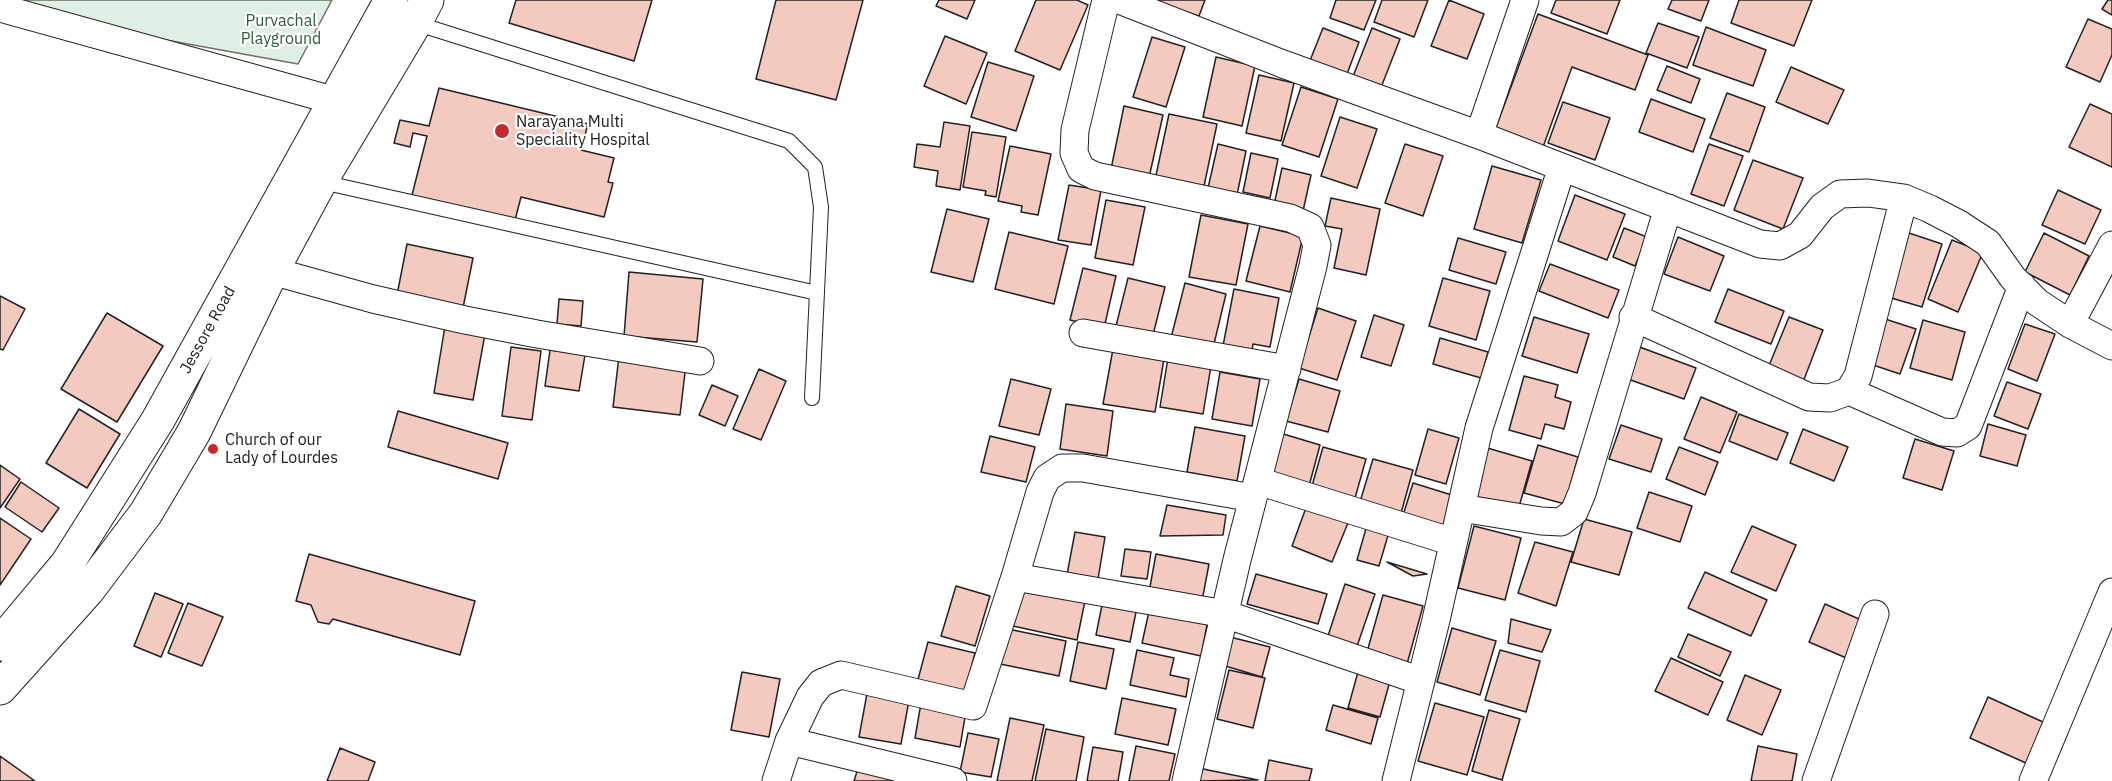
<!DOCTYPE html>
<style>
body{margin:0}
canvas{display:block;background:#fff}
</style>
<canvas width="2112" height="781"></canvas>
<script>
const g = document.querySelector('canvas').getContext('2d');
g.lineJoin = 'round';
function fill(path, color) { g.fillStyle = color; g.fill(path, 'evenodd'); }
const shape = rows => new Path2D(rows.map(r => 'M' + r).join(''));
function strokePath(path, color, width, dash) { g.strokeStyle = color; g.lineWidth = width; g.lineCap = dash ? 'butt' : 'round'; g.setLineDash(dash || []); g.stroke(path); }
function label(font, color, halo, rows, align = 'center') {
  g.font = font + ' "IBM Plex Sans",sans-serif'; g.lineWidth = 4.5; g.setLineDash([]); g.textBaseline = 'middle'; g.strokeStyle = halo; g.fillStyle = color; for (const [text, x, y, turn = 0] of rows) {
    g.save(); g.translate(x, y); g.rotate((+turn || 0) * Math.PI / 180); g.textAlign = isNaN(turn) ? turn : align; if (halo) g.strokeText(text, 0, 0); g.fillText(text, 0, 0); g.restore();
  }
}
const green = shape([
 [14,0,332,0,298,64,144,36,14,0]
]);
fill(green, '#e0efe3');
strokePath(green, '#6f6f6f', 1.5);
const building = shape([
 [516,0,652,0,634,61,509,23,516,0],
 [776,0,863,0,836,100,756,79,776,0],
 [939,0,975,0,967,19,936,6,939,0],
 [1036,0,1077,0,1088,5,1060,70,1015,51,1036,0],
 [1151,0,1205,0,1199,16,1151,0],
 [1336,0,1376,0,1364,30,1330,18,1336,0],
 [1382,0,1428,0,1414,37,1374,22,1382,0],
 [1449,0,1484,14,1467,59,1431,46,1449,0],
 [1556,0,1620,0,1607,34,1551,13,1556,0],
 [1672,0,1709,0,1701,21,1668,9,1672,0],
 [1739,0,1812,0,1794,46,1731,23,1739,0],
 [2108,0,2112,0,2112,15,2102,9,2108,0],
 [1538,14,1648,55,1635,90,1572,67,1543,147,1495,130,1538,14],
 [2088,19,2112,29,2112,55,2100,82,2066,67,2088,19],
 [1658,23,1699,37,1687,68,1646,53,1658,23],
 [1706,27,1766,50,1753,86,1693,65,1706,27],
 [1323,28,1359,42,1344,82,1307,68,1323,28],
 [1372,28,1400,39,1380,90,1352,79,1372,28],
 [945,36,987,53,966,104,924,86,945,36],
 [1152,37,1185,47,1166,107,1133,97,1152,37],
 [1216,57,1255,66,1242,126,1203,117,1216,57],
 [988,62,1034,76,1016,131,971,117,988,62],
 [1667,66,1700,79,1691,103,1657,90,1667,66],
 [1791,67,1844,90,1828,124,1776,102,1791,67],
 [1259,75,1294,83,1281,141,1246,133,1259,75],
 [1301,87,1338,99,1319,157,1282,145,1301,87],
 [439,88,588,124,581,150,614,158,608,182,613,183,604,217,521,197,514,224,411,199,427,136,413,133,410,147,394,143,400,120,429,126,439,88],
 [1727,93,1765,107,1749,152,1710,138,1727,93],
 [1651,99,1705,119,1693,152,1639,132,1651,99],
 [1563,102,1610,118,1595,160,1548,143,1563,102],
 [2090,104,2112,114,2112,167,2069,147,2090,104],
 [1124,106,1163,115,1148,182,1110,174,1124,106],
 [1169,114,1217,124,1203,191,1155,180,1169,114],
 [1340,117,1377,129,1357,188,1321,176,1340,117],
 [944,122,970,126,960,190,936,186,938,171,914,167,917,144,940,147,944,122],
 [972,132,1006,137,996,197,985,195,986,191,963,187,972,132],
 [1218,144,1246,151,1237,195,1208,188,1218,144],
 [1405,144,1443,156,1423,216,1385,203,1405,144],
 [1709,144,1743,156,1724,206,1691,194,1709,144],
 [1010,146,1051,154,1038,215,1021,212,1022,206,998,201,1010,146],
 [1251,153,1278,159,1270,198,1243,192,1251,153],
 [1753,160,1803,178,1783,229,1734,210,1753,160],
 [1492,166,1541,180,1522,243,1474,229,1492,166],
 [1282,168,1311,175,1303,211,1274,205,1282,168],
 [1069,185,1101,190,1091,245,1058,240,1069,185],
 [2058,190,2101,210,2085,244,2042,225,2058,190],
 [1575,195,1625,214,1607,260,1558,241,1575,195],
 [1331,198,1380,209,1366,275,1334,268,1342,229,1325,226,1331,198],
 [1106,200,1145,207,1133,265,1095,258,1106,200],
 [947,209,989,219,973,282,931,272,947,209],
 [1201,215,1248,224,1236,285,1189,277,1201,215],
 [1260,226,1303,236,1290,292,1246,281,1260,226],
 [1624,228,1647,237,1635,266,1613,257,1624,228],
 [1009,232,1068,246,1054,304,995,289,1009,232],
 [1909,233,1942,244,1922,307,1888,297,1909,233],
 [2044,233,2089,256,2070,295,2025,272,2044,233],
 [1678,237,1724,256,1710,291,1664,274,1678,237],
 [1458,238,1506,252,1496,284,1449,270,1458,238],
 [1952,240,1983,252,1958,312,1928,299,1952,240],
 [407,244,473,258,463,308,397,295,407,244],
 [1550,264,1619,290,1608,318,1539,291,1550,264],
 [1083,268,1116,276,1104,328,1070,320,1083,268],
 [629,272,703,279,697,342,624,336,629,272],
 [1128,278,1165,287,1152,339,1115,330,1128,278],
 [1443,278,1490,291,1476,340,1429,326,1443,278],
 [1185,283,1226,294,1213,348,1171,338,1185,283],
 [1234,289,1279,298,1270,347,1253,344,1251,357,1222,351,1234,289],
 [1728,289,1784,311,1771,344,1715,322,1728,289],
 [0,296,25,309,3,350,0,349,0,296],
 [559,299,583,301,581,326,557,324,559,299],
 [1318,308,1356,321,1337,380,1299,368,1318,308],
 [107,313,163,346,117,422,61,389,107,313],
 [1374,315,1404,325,1391,366,1361,357,1374,315],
 [1534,317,1589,334,1577,373,1522,356,1534,317],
 [1789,317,1823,330,1803,382,1768,368,1789,317],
 [1882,318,1916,329,1900,374,1867,363,1882,318],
 [1923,320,1965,332,1952,380,1910,368,1923,320],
 [2025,324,2055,334,2037,381,2008,369,2025,324],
 [445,326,485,334,473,400,434,393,445,326],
 [1440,338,1488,352,1481,378,1433,364,1440,338],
 [1637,346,1696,368,1684,399,1625,378,1637,346],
 [511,347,541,351,532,420,502,416,511,347],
 [1113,349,1164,359,1155,412,1103,404,1113,349],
 [550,350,585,355,579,391,545,386,550,350],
 [619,356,686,364,680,415,613,407,619,356],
 [1168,358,1211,366,1203,414,1160,407,1168,358],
 [759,369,786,381,761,440,733,429,759,369],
 [1220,372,1260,379,1252,426,1212,419,1220,372],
 [1524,376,1558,385,1555,397,1571,402,1564,429,1545,424,1541,439,1509,430,1524,376],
 [1011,379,1051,389,1039,435,999,426,1011,379],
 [1299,379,1340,391,1328,432,1286,421,1299,379],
 [2007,382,2041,394,2028,429,1994,416,2007,382],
 [712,385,738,396,725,426,699,415,712,385],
 [1701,397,1737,412,1720,453,1684,439,1701,397],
 [1066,404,1113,411,1107,456,1060,449,1066,404],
 [79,409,120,434,87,488,46,463,79,409],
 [398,411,508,443,498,479,388,447,398,411],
 [1739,414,1788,433,1777,460,1729,441,1739,414],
 [1988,424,2026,435,2017,466,1980,456,1988,424],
 [1621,425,1662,439,1651,472,1609,459,1621,425],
 [1195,427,1245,436,1237,481,1187,472,1195,427],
 [1428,429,1459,438,1446,484,1415,475,1428,429],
 [1803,429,1848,447,1834,481,1790,463,1803,429],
 [1280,433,1320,445,1309,486,1268,474,1280,433],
 [990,436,1035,447,1026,482,981,472,990,436],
 [1915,439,1954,451,1942,490,1903,478,1915,439],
 [1538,445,1578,457,1565,504,1524,493,1538,445],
 [1323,447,1366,459,1355,498,1312,486,1323,447],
 [1484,447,1532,461,1517,514,1469,500,1484,447],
 [1679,447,1718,462,1705,495,1666,479,1679,447],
 [1373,459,1413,470,1400,517,1359,505,1373,459],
 [0,465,20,479,0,508,0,465],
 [21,482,59,508,42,532,5,507,21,482],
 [1413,483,1455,496,1444,534,1401,522,1413,483],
 [1649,492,1692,506,1680,542,1637,528,1649,492],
 [1167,505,1226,515,1223,535,1160,536,1167,505],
 [1307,505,1350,518,1332,562,1292,546,1307,505],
 [0,518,31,539,0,585,0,518],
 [1584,519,1632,532,1619,575,1571,562,1584,519],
 [1367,525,1389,532,1379,566,1357,560,1367,525],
 [1474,526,1521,538,1505,600,1458,588,1474,526],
 [1752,526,1796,545,1776,591,1731,572,1752,526],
 [1075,532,1105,537,1097,585,1066,580,1075,532],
 [1535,542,1573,552,1556,606,1518,593,1535,542],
 [1125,549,1151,552,1147,579,1121,576,1125,549],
 [309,554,475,601,460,655,333,619,329,624,318,622,311,605,296,601,309,554],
 [1156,554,1209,564,1202,601,1149,592,1156,554],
 [1387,562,1427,574,1413,576,1387,562],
 [1705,572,1767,600,1751,636,1688,608,1705,572],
 [1256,574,1327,594,1318,624,1247,604,1256,574],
 [1022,583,1086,596,1077,640,1013,626,1022,583],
 [1345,584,1375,594,1355,652,1326,642,1345,584],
 [956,586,990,596,975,646,941,636,956,586],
 [155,593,183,604,161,657,134,646,155,593],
 [1383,595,1423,606,1407,664,1367,652,1383,595],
 [1103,600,1137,607,1130,642,1096,635,1103,600],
 [188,603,223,617,202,666,168,653,188,603],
 [1825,604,1868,623,1851,660,1809,642,1825,604],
 [1150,607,1208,620,1201,656,1142,643,1150,607],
 [1511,619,1551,630,1542,652,1508,643,1511,619],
 [1452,628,1496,641,1480,695,1437,682,1452,628],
 [1008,629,1066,641,1059,676,1000,664,1008,629],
 [1688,634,1731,652,1720,676,1678,657,1688,634],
 [1230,637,1270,647,1262,677,1222,665,1230,637],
 [928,642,975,653,963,699,916,687,928,642],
 [1078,642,1114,649,1106,689,1070,681,1078,642],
 [1137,650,1174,658,1170,675,1189,679,1186,697,1130,685,1137,650],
 [1500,650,1540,661,1526,712,1485,700,1500,650],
 [1671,658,1723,682,1708,715,1655,691,1671,658],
 [1229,670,1265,678,1253,728,1217,719,1229,670],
 [742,672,780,679,769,737,731,730,742,672],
 [1358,672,1390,681,1380,717,1348,708,1358,672],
 [1745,675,1781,690,1762,735,1727,720,1745,675],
 [868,688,910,695,901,744,859,737,868,688],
 [1988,697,2043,722,2026,763,1970,738,1988,697],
 [1122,698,1176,709,1168,745,1115,734,1122,698],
 [921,703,966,711,960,747,915,738,921,703],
 [1435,703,1484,717,1467,775,1418,761,1435,703],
 [1333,705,1378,718,1371,744,1326,730,1333,705],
 [1489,710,1520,719,1502,780,1472,771,1489,710],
 [1010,718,1044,725,1032,781,997,781,1010,718],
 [1046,729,1084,737,1076,781,1035,781,1046,729],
 [968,733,999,739,991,777,960,772,968,733],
 [1136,746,1175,754,1169,781,1129,781,1136,746],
 [1758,746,1797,754,1792,781,1751,781,1758,746],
 [1093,747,1123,752,1118,781,1087,781,1093,747],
 [340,748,375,762,368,781,327,781,340,748],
 [0,756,35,781,0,781,0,756],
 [1269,760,1312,769,1309,781,1265,781,1269,760],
 [860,762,896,774,893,781,854,781,860,762],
 [1198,768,1258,780,1195,781,1198,768]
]);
fill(building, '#f3c9c0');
strokePath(building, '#222', 1.5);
const lane = shape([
 [415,23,789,141,815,167,821,207,812,398],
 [322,182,817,293]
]);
const street = shape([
 [1106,0,1075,130,1074,153,1081,169,1095,176,1290,218,1310,227,1317,245,1313,266,1237,560,1186,781],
 [1119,0,1283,64,1479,135,1525,0],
 [0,8,336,101],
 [1479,135,1760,244,1780,246,1800,235,1822,207,1840,194,1868,193,1904,198,1930,209,1959,224,1988,243,2013,278,2037,302,2070,324,2112,346],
 [272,271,373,299,465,320,537,334,700,361],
 [1633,317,1809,397,1830,398,1849,391,1858,376,1904,198],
 [2070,324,2112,245],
 [1083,333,1287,369],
 [1849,391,1942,432,1957,433,1968,426,2022,286],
 [1258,481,1453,542],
 [1461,508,1541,521,1561,522,1574,512,1582,493,1668,208],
 [1015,577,1225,614,1421,681],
 [789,741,953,781],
 [776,781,789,741,810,697,821,683,841,675,973,706,1015,577,1040,492,1047,478,1062,468,1083,468,1253,498],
 [1396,781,1436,620,1479,428,1562,167],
 [1816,781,1875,614],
 [2033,781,2112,592]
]);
const highway = shape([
 [0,644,67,564,158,420,391,0],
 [0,688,88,590,146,513,194,432,272,271,320,182,415,23,427,0]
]);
strokePath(lane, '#222', 16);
strokePath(street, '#222', 29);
strokePath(highway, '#222', 35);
strokePath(lane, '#fff', 14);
strokePath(street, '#fff', 27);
strokePath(highway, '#fff', 33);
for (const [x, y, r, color] of [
 [502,131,8,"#c62828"],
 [213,449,6,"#c62828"]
]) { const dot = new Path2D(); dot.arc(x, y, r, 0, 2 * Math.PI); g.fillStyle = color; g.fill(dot); strokePath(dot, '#fff', 2); }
label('16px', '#2f5e38', '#fff', [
 ["Purvachal",281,21],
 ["Playground",281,39]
]);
label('16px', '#222', '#fff', [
 ["Narayana Multi",516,122],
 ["Speciality Hospital",516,140],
 ["Church of our",225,440],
 ["Lady of Lourdes",225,458]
], 'left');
label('16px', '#222', '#fff', [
 ["Jessore Road",208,330,-61]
]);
</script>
